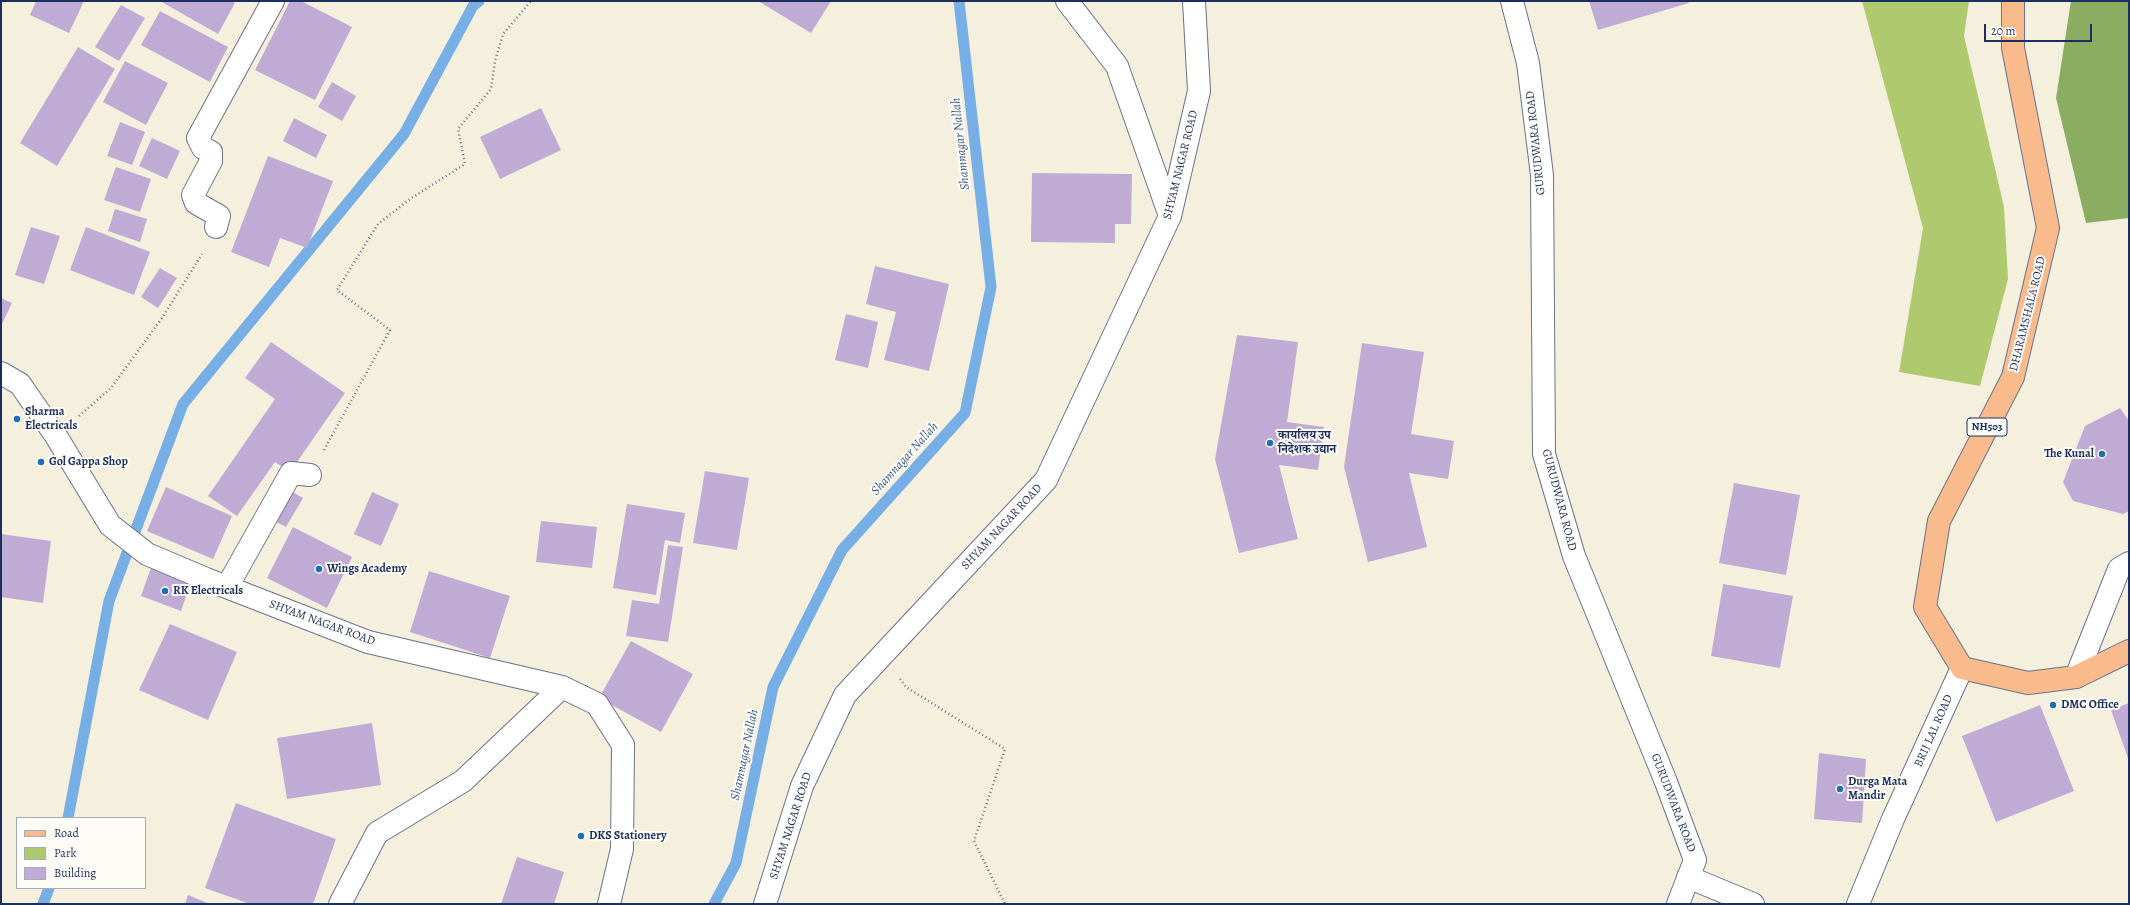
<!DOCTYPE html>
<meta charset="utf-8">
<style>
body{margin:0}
#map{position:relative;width:2130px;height:905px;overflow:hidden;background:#f5f0de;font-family:Alegreya,serif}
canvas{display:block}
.frame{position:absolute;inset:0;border:2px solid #1b2f5e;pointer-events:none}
.legend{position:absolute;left:16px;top:817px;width:130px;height:72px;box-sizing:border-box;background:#fdfcf7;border:1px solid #a3aaba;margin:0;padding:5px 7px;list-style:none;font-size:12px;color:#1b2f5e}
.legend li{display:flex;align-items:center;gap:8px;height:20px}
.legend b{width:20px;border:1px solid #a3aaba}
.scale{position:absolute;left:1984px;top:24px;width:108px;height:18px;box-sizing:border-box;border:2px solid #1b2f5e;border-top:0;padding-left:5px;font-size:12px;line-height:14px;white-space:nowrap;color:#1b2f5e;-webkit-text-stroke:3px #fdfcf7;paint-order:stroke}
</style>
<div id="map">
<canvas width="2130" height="905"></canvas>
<div class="frame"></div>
<ul class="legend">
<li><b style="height:5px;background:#fabb8c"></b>Road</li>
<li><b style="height:11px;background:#afc96f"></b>Park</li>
<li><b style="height:11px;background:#c0abd4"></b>Building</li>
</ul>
<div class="scale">20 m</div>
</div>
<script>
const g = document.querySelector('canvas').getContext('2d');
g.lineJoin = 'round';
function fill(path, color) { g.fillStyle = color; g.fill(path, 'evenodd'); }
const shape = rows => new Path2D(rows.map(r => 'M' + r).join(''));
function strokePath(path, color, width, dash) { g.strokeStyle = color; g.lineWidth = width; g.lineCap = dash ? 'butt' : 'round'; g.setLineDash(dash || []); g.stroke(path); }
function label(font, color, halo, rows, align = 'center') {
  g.font = font + ' Alegreya,"Noto Serif Devanagari",serif'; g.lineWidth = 4; g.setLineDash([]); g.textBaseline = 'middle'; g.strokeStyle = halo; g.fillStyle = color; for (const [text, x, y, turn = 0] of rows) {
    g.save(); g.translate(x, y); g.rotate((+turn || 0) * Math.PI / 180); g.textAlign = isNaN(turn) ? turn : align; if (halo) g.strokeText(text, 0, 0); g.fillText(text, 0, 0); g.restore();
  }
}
fill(shape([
 [1862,1,1969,1,1964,36,2004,207,2008,279,1980,386,1899,372,1923,228]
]), '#afc96f');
fill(shape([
 [2071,1,2129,1,2129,218,2086,223,2056,98]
]), '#8bad62');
strokePath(shape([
 [68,818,109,601,183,404,404,134,473,6,479,1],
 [43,904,49,888],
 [714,904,736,863,773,687,842,550,965,413,991,287,959,1]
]), '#76aee5', 11);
fill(shape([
 [36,1,84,1,69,33,30,15],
 [160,1,231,1,235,3,218,34],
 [290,1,301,1,352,27,315,100,255,70],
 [758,1,831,1,811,33],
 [1589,1,1688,1,1689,3,1598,30],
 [121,5,145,18,119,61,95,47],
 [160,11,228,47,210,82,141,45],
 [78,47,115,69,57,166,20,143],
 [125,61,168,83,146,125,103,102],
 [332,82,356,96,342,121,318,107],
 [541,108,561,150,500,179,480,137],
 [294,118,327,135,316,158,283,141],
 [120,122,145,132,132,165,107,156],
 [152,138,180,151,167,179,139,166],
 [268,156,333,181,307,248,280,238,269,267,231,252],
 [116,167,151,179,140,212,104,200],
 [1032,173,1132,174,1131,224,1115,224,1115,243,1031,242],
 [115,209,147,219,140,242,108,231],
 [31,227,60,236,44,284,15,275],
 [86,227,150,252,134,295,70,270],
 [875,266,949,284,929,371,884,360,896,312,866,304],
 [160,268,177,278,158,308,141,297],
 [1,298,12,303,1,326],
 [846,314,878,322,868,368,835,360],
 [1237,335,1298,342,1287,422,1324,427,1318,470,1279,465,1298,539,1239,553,1215,459],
 [271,342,345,393,290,472,275,462,237,516,208,496,275,399,245,378],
 [1362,343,1424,352,1411,434,1454,441,1448,479,1409,473,1427,547,1368,562,1344,467],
 [2120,408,2129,421,2129,511,2123,514,2073,501,2063,482,2085,426],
 [705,471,749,478,737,550,693,543],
 [1734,483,1800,495,1786,575,1719,563],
 [166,487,232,516,213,559,147,531],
 [288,489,303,498,286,527,271,519],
 [372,492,399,504,381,546,354,534],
 [627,504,685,513,680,543,665,540,656,595,613,588],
 [541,521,597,527,592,568,536,562],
 [293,527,352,557,327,608,267,578],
 [1,534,51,541,43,603,1,597],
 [668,545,683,547,668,642,626,636,632,600,659,604],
 [152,565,192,579,181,611,141,596],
 [429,571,510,596,490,658,410,632],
 [1723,584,1793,596,1780,668,1711,656],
 [170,624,237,652,208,720,139,690],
 [631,641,693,674,661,732,599,698],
 [2129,703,2129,761,2111,710],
 [2040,705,2074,791,1996,822,1962,736],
 [372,723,381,785,287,799,277,738],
 [1819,753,1866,759,1862,823,1814,819],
 [236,803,336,839,313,904,250,904,205,888],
 [517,857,564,872,554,904,501,904],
 [188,895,210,904,185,904]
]), '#c0abd4');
const minor = shape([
 [1067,1,1117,66,1170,216],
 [1512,1,1528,63,1542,175,1544,454,1574,556,1666,782,1695,860,1678,904],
 [216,227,219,216,196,203,193,195,211,161,211,152,203,148,198,138,273,1],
 [1,373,20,384,56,436,110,525,147,554,206,579,368,642,562,687,597,704,623,745,622,849,609,904],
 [227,587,291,473,310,475],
 [2076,677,2119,569,2129,563],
 [1688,877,1753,904],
 [340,904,377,833,463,781,562,687],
 [765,904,802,786,845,695,1046,480,1170,216,1199,91,1194,1],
 [1858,904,1893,819,1962,668]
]);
const major = shape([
 [2013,1,2013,48,2048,228,2013,377,1939,521,1925,607,1962,668,2028,683,2076,677,2129,651]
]);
strokePath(minor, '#67738b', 24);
strokePath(major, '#67738b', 24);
strokePath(shape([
 [79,416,111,388,162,318,202,254],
 [324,450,390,330,337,290,378,224,410,199,465,164,458,129,491,89,495,61,503,34,531,1],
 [900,679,906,687,1005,749,974,841,1005,904]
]), '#67738b', 2.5, [1, 3]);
strokePath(minor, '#fff', 22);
strokePath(major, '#fabb8c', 22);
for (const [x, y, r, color] of [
 [17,419,4,"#1f6fb2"],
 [1270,443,4,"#1f6fb2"],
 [2102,454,4,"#1f6fb2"],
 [41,462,4,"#1f6fb2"],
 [319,569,4,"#1f6fb2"],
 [165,591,4,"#1f6fb2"],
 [2053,705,4,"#1f6fb2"],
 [1840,789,4,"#1f6fb2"],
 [581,836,4,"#1f6fb2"]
]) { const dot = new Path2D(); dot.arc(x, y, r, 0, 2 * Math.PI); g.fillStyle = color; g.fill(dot); strokePath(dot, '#fdfcf7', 1.5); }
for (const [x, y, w] of [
 [1987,427,40]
]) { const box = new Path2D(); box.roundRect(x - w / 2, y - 9, w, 18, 3); g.fillStyle = '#fdfcf7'; g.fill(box); strokePath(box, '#1b2f5e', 1); }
label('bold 11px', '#1b2f5e', null, [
 ["NH503",1987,427]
]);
label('12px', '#1b2f5e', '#fdfcf7', [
 ["GURUDWARA ROAD",1536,143,-96],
 ["SHYAM NAGAR ROAD",1181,165,-76],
 ["DHARAMSHALA ROAD",2028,314,-76],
 ["GURUDWARA ROAD",1559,500,75],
 ["SHYAM NAGAR ROAD",1002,527,-47],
 ["SHYAM NAGAR ROAD",322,623,20],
 ["BRIJ LAL ROAD",1934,731,-66],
 ["GURUDWARA ROAD",1673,803,69],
 ["SHYAM NAGAR ROAD",791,826,-72]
]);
label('bold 12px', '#1b2f5e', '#fdfcf7', [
 ["Sharma",25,412],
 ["Electricals",25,426],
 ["कार्यालय उप",1278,436],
 ["निदेशक उद्यान",1278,450],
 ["The Kunal",2094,454,"right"],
 ["Gol Gappa Shop",49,462],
 ["Wings Academy",327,569],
 ["RK Electricals",173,591],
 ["DMC Office",2061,705],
 ["Durga Mata",1848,782],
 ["Mandir",1848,796],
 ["DKS Stationery",589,836]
], 'left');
label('italic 13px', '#3b5b8d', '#fdfcf7', [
 ["Shamnagar Nallah",961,144,-96],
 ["Shamnagar Nallah",905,459,-48],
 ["Shamnagar Nallah",745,755,-78]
]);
</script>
